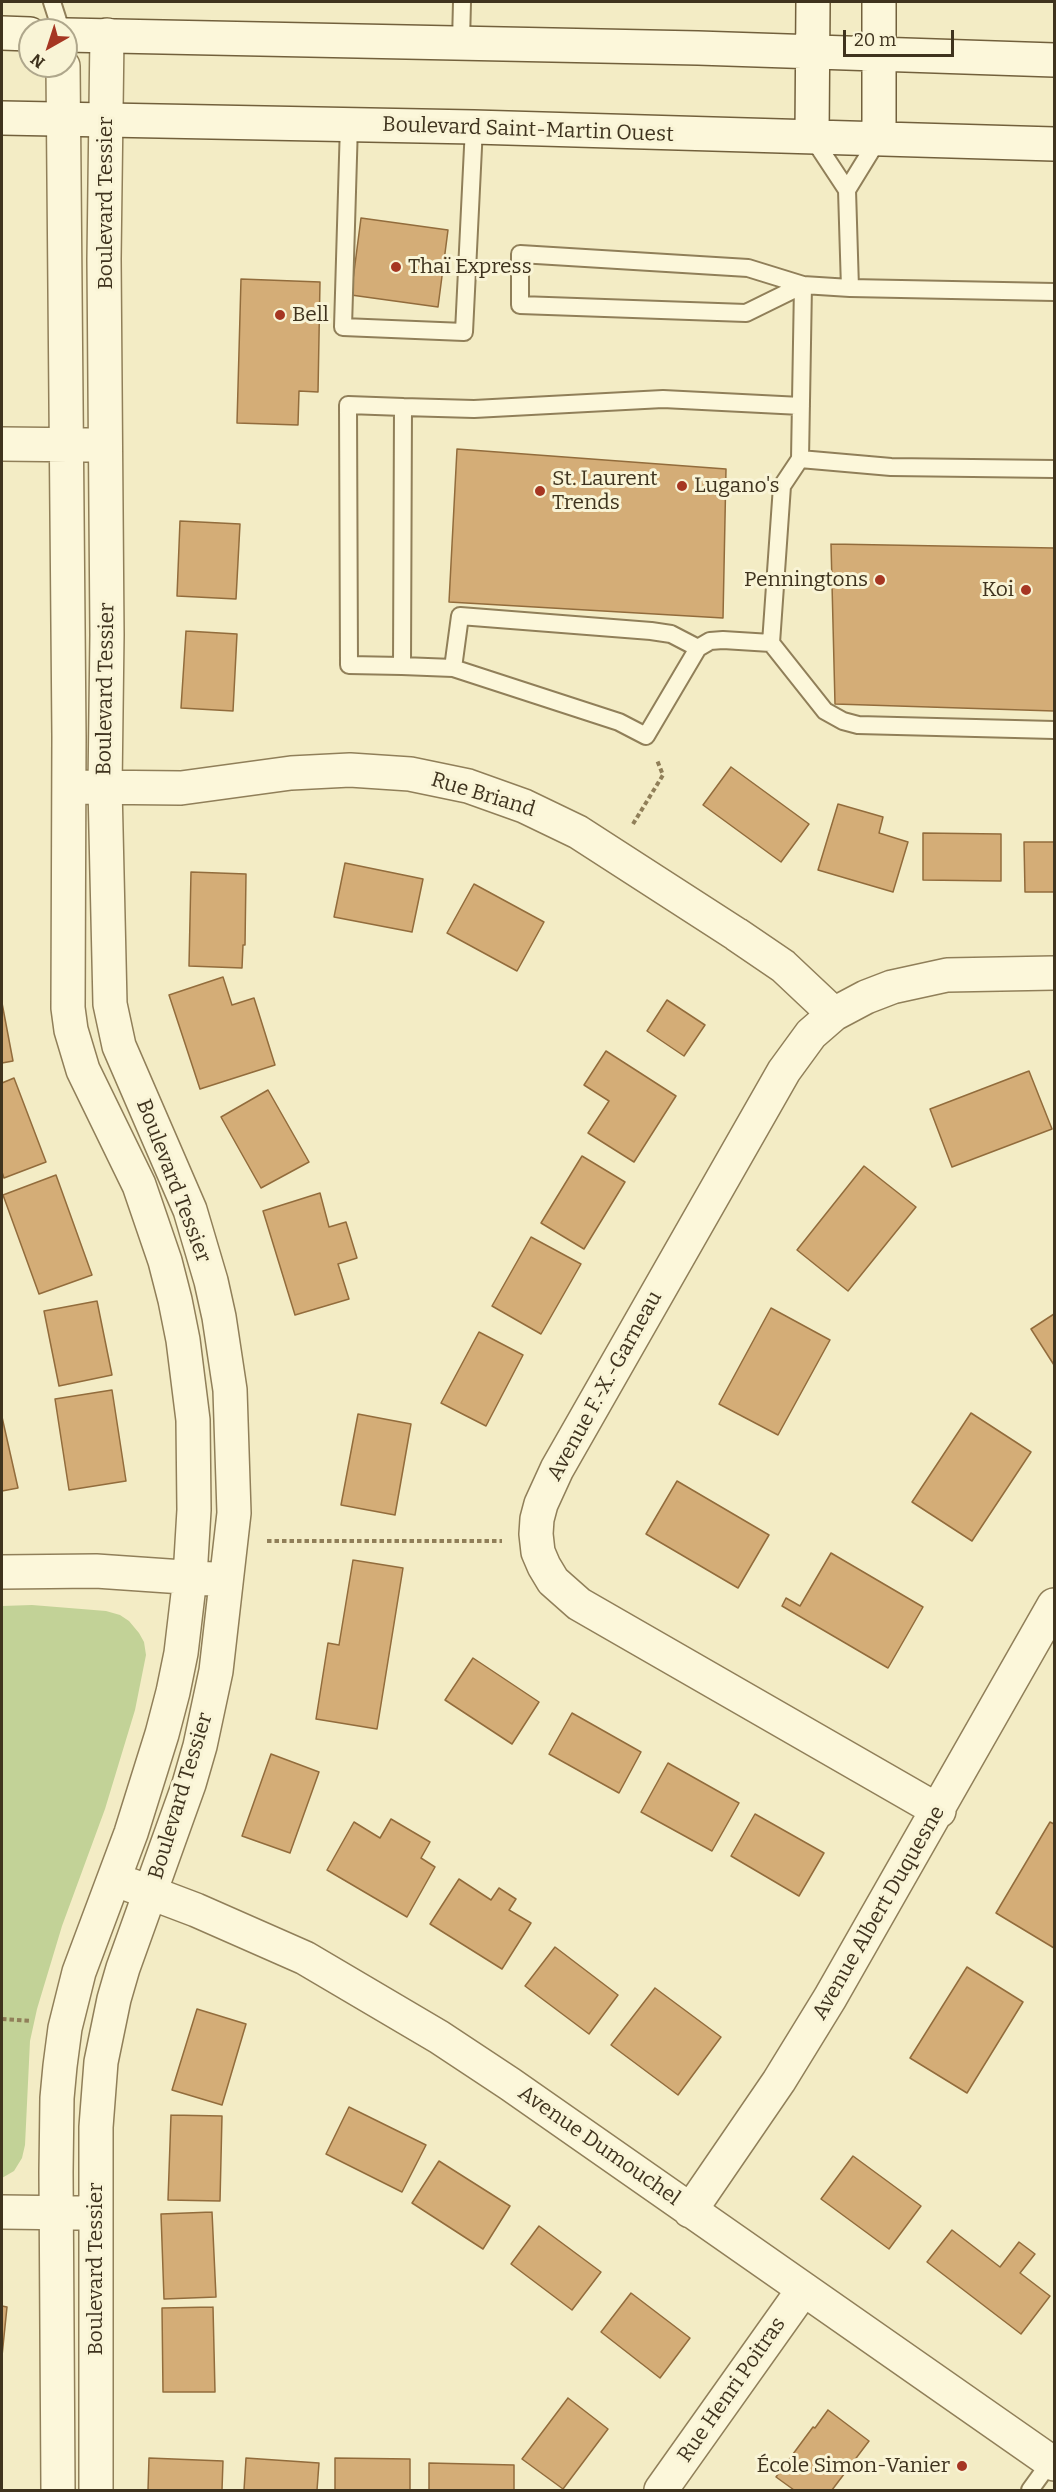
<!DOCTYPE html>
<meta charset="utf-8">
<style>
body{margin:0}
#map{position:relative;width:1056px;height:2492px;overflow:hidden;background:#f3ecc5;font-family:Bitter,serif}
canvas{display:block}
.frame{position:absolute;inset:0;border:3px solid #3f331e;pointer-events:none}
.north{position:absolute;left:18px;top:18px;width:60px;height:60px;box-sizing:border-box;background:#f9f4d6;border:2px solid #afa78c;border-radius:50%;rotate:219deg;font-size:16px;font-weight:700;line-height:24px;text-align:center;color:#3f331e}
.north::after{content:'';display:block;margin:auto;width:21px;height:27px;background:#a63622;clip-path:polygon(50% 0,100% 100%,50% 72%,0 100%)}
.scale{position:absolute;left:843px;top:30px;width:111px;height:27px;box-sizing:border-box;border:3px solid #3f331e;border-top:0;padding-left:8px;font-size:18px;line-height:21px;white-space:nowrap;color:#3f331e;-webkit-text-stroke:4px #f9f4d6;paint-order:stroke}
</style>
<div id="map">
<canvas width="1056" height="2492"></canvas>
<div class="frame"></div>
<div class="north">N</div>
<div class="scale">20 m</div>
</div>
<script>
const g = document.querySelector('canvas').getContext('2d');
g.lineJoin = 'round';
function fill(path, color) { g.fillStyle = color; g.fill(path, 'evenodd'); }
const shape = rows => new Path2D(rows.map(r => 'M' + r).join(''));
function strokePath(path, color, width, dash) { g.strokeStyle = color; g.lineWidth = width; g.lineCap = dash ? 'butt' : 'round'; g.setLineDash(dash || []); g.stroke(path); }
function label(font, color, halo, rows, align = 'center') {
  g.font = font + ' Bitter,serif'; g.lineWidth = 6; g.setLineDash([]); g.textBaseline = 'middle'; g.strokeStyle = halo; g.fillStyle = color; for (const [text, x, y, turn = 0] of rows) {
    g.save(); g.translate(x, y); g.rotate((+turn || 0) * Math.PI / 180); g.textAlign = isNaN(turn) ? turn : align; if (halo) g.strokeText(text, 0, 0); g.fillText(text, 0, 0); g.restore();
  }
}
fill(shape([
 [32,1605,106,1611,120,1615,129,1621,139,1633,144,1642,146,1655,135,1710,105,1809,62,1926,37,2009,30,2041,25,2145,22,2158,14,2171,2,2178,2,1606]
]), '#c2d297');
const building = shape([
 [361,218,448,230,438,307,351,295,361,218],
 [241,279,320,282,318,392,299,391,298,425,237,423,241,279],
 [457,449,726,469,723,618,449,602,457,449],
 [180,521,240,524,236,599,177,596,180,521],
 [831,544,1054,548,1054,711,835,704,831,544],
 [186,631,237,634,233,711,181,708,186,631],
 [731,767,809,824,781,862,703,805,731,767],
 [838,804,883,817,879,833,908,842,893,892,818,870,838,804],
 [923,833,1001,834,1001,881,923,880,923,833],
 [1024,842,1054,842,1054,892,1025,892,1024,842],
 [345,863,423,879,412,932,334,917,345,863],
 [191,872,246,874,245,945,243,945,242,968,189,966,191,872],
 [474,884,544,922,517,971,447,933,474,884],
 [223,977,232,1005,254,998,275,1065,200,1089,169,995,223,977],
 [667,1000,705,1025,684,1056,647,1031,667,1000],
 [2,1003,13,1061,2,1063,2,1003],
 [606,1051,676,1096,634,1162,588,1133,609,1101,584,1085,606,1051],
 [1029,1071,1052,1129,952,1167,930,1109,1029,1071],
 [14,1078,46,1162,4,1178,2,1172,2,1083,14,1078],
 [268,1090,309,1162,261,1188,221,1117,268,1090],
 [582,1156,625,1182,584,1249,541,1223,582,1156],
 [864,1166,916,1207,848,1291,797,1250,864,1166],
 [56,1175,92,1275,39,1294,3,1195,56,1175],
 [320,1193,329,1227,346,1222,357,1258,338,1264,349,1299,295,1315,263,1211,320,1193],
 [531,1237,581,1264,541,1334,492,1306,531,1237],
 [97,1301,112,1375,59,1386,44,1311,97,1301],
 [771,1308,830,1340,778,1435,719,1404,771,1308],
 [1054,1314,1054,1365,1031,1329,1054,1314],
 [479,1332,523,1355,486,1426,441,1403,479,1332],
 [112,1390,126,1481,69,1490,55,1399,112,1390],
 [971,1413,1031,1452,972,1541,912,1502,971,1413],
 [358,1414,411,1424,395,1515,341,1505,358,1414],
 [2,1417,18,1488,2,1491,2,1417],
 [677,1481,769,1535,738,1588,646,1534,677,1481],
 [831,1553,923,1607,888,1668,782,1606,786,1598,800,1606,831,1553],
 [353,1560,403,1568,377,1729,316,1719,328,1643,339,1645,353,1560],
 [473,1658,539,1702,512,1744,445,1700,473,1658],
 [572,1713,641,1752,619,1793,549,1754,572,1713],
 [271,1754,319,1772,290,1853,242,1836,271,1754],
 [668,1763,739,1803,712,1851,641,1812,668,1763],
 [755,1814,824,1853,799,1896,731,1856,755,1814],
 [391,1819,430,1842,421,1858,435,1867,407,1917,327,1870,354,1822,380,1838,391,1819],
 [1050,1822,1054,1824,1054,1948,996,1913,1050,1822],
 [459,1879,491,1900,499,1888,516,1899,509,1910,531,1923,502,1969,430,1924,459,1879],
 [555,1947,618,1995,589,2034,525,1986,555,1947],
 [967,1967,1023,2002,967,2093,910,2058,967,1967],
 [655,1988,721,2037,678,2095,611,2045,655,1988],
 [197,2009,246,2024,222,2105,172,2090,197,2009],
 [349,2107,426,2145,402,2192,326,2154,349,2107],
 [171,2115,222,2116,220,2201,168,2200,171,2115],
 [853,2156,921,2206,889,2249,821,2199,853,2156],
 [439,2161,510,2206,483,2249,412,2203,439,2161],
 [212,2212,216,2297,164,2299,161,2214,212,2212],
 [539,2226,601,2272,572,2310,511,2264,539,2226],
 [952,2230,1000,2267,1019,2242,1035,2254,1020,2273,1050,2296,1021,2334,927,2262,952,2230],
 [631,2293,690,2338,660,2378,601,2332,631,2293],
 [2,2306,7,2307,2,2356,2,2306],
 [213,2307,215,2392,163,2392,162,2308,213,2307],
 [568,2398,608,2429,563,2489,522,2459,568,2398],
 [828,2410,869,2441,832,2490,794,2490,776,2477,813,2427,815,2428,828,2410],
 [149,2458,223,2461,222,2490,148,2490,149,2458],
 [246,2458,319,2463,317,2490,244,2490,246,2458],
 [335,2458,410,2459,410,2490,335,2490,335,2458],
 [429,2463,514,2465,514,2490,429,2490,429,2463]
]);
fill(building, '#d4ad77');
strokePath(building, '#926c3c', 1.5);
const lane = shape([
 [52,2,61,30],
 [461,42,462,2],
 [349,124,343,327,464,332,474,127],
 [812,137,847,190,850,288],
 [847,190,879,138],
 [803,285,746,313,520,305,520,254,748,268,803,285,850,288,1054,292],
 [803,285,800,459,782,486,771,643,825,711,843,721,858,725,1054,730],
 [800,459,891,467,1054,469],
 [771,643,723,640,710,641,698,648,646,736,619,722,453,668,402,666,403,407,474,409,663,399,801,406],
 [402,666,349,665,348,405,403,407],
 [453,668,460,616,651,631,671,634,698,648],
 [1030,2490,1051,2461]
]);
const street = shape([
 [2,444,90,445],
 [85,787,181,788,291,773,350,770,410,774,468,786,524,806,578,832,736,934,783,966,834,1014],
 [2,1572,96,1571,212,1579],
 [939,1811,579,1604,553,1581,544,1566,538,1552,536,1534,537,1519,541,1504,557,1469,784,1071,811,1034,834,1014,866,997,892,987,947,975,1054,973],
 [130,1885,196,1910,305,1958,439,2037,510,2084,1054,2464],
 [690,2211,779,2081,830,1998,1054,1605],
 [2,2212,79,2213],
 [58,2490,56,2172,57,2098,60,2066,65,2028,79,1972,131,1833,162,1734,173,1692,181,1653,190,1577,194,1510,193,1420,183,1340,175,1300,165,1261,139,1185,83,1070,71,1030,68,1008,69,737,63,66],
 [96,2490,96,2127,101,2062,114,1999,123,1968,189,1784,200,1746,216,1671,234,1513,230,1390,219,1317,211,1281,190,1210,119,1046,110,1004,105,787,107,635,104,259,107,35],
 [661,2490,803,2290]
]);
const secondary = shape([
 [879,2,879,138],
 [2,33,30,34],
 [66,35,698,48,1054,60],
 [2,118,474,127,1054,144],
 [812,137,813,2]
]);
strokePath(lane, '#907f59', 20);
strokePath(street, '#907f59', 36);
strokePath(secondary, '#72603c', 36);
strokePath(shape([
 [633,824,663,775,657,760],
 [267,1541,502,1541],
 [2,2019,31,2021]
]), '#907f59', 4, [4.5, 3]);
strokePath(lane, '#fcf7da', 16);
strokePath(street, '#fcf7da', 33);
strokePath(secondary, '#fcf7da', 33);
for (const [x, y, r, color] of [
 [396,267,6,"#a63622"],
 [280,315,6,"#a63622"],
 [682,486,6,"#a63622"],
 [540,491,6,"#a63622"],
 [880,580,6,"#a63622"],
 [1026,590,6,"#a63622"],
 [962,2466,6,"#a63622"]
]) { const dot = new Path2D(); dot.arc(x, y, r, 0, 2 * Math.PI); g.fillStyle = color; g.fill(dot); strokePath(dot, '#f9f4d6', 2); }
label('21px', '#3f331e', '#f9f4d6', [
 ["Boulevard Saint-Martin Ouest",528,130,2],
 ["Boulevard Tessier",106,203,-90],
 ["Boulevard Tessier",106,689,-89],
 ["Rue Briand",483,795,17],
 ["Boulevard Tessier",173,1181,69],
 ["Avenue F.-X.-Garneau",605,1386,-61],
 ["Boulevard Tessier",181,1796,-73],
 ["Avenue Albert Duquesne",879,1913,-60],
 ["Avenue Dumouchel",599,2146,35],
 ["Boulevard Tessier",96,2269,-90],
 ["Rue Henri Poitras",732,2390,-55]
]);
label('21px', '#3f331e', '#f9f4d6', [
 ["Thaï Express",408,267],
 ["Bell",292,315],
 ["St. Laurent",552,479],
 ["Trends",552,503],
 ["Lugano's",694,486],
 ["Penningtons",868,580,"right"],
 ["Koi",1014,590,"right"],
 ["École Simon-Vanier",950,2466,"right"]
], 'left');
</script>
